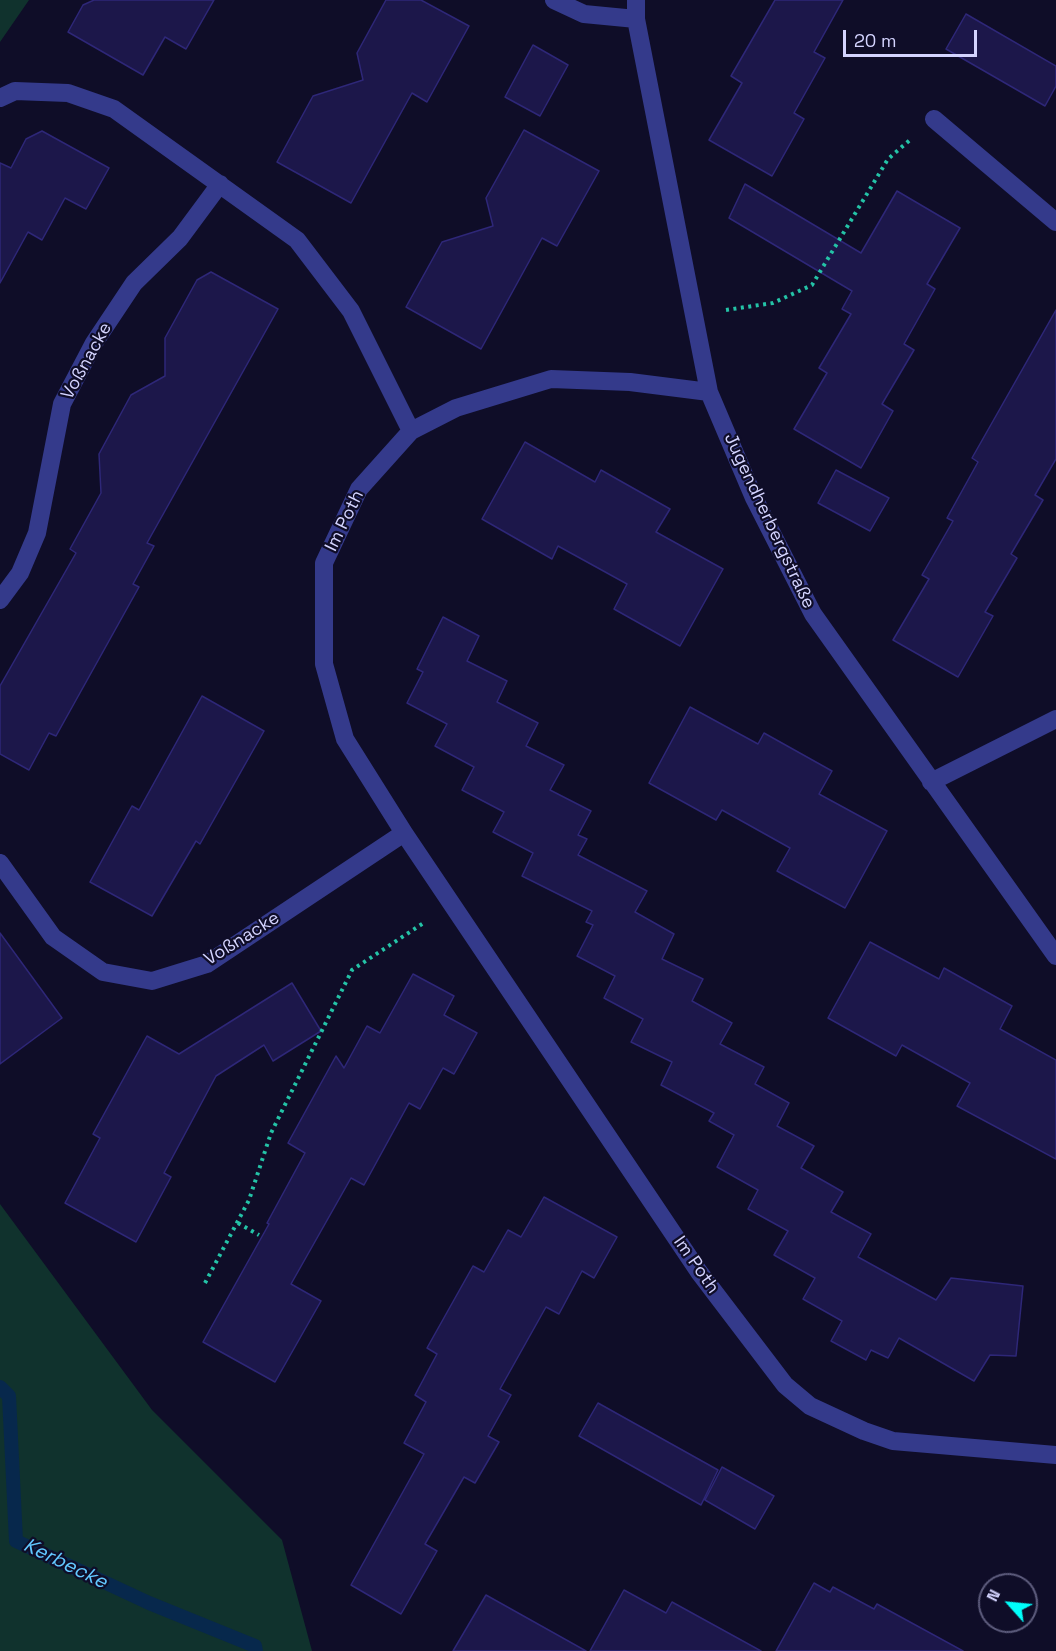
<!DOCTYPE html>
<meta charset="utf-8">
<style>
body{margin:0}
#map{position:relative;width:1056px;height:1651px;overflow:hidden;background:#0f0d28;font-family:"Space Grotesk",sans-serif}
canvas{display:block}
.north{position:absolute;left:978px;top:1573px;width:60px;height:60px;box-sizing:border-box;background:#0f0d28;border:2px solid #5e5d7e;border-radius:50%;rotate:297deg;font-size:16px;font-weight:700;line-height:24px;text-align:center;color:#d4d4ff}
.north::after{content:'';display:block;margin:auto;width:21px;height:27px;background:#00fffb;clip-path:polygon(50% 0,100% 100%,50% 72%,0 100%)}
.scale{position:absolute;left:843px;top:30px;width:134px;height:27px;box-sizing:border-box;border:3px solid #d4d4ff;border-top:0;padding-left:8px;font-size:18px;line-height:21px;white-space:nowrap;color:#d4d4ff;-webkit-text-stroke:4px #0f0d28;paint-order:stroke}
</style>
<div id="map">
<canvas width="1056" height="1651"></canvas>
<div class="north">N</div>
<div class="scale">20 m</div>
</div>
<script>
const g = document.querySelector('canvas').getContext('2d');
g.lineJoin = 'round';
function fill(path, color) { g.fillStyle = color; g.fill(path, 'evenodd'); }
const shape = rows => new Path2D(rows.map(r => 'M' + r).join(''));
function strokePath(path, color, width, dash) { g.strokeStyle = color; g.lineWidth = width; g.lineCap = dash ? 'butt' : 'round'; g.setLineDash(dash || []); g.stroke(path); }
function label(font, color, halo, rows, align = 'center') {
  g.font = font + ' "Space Grotesk",sans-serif'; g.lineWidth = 4.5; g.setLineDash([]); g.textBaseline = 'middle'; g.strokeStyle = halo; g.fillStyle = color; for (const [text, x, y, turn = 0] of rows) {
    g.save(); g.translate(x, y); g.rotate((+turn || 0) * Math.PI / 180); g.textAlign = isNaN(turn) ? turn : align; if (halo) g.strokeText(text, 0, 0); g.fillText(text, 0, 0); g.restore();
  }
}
fill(shape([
 [0,0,29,0,0,42],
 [0,1204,152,1410,282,1540,312,1651,0,1651]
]), '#10322d');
strokePath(shape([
 [0,1387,9,1396,16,1541,149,1603,255,1646,256,1651]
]), '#07284c', 14);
const building = shape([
 [94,0,214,0,186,49,165,37,143,75,68,32,83,5,94,0],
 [386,0,421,0,469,26,427,102,412,93,351,203,277,162,313,96,363,80,357,53,386,0],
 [775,0,843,0,814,52,825,58,794,113,804,119,772,176,709,140,742,83,731,76,775,0],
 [966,14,1056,66,1056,86,1045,106,946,49,966,14],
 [533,45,568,65,540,116,505,97,533,45],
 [524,130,599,171,557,246,542,238,481,349,406,307,442,242,493,226,486,198,524,130],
 [42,131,109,168,86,209,65,198,42,240,28,232,0,283,0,163,11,168,26,139,42,131],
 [745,184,861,253,897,191,960,228,927,284,935,289,904,344,914,350,882,404,893,411,861,468,794,429,827,373,819,368,851,314,842,309,852,291,729,218,745,184],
 [211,272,278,309,147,543,154,546,133,584,139,587,56,736,49,733,29,770,0,754,0,686,76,553,70,549,101,493,99,454,131,395,165,376,165,338,197,280,211,272],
 [1056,310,1056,459,1035,495,1043,500,1011,554,1017,558,985,612,993,616,958,677,893,640,929,579,922,575,953,521,947,518,978,462,972,458,1056,310],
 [525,442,595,482,601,470,670,509,656,532,723,569,680,646,614,609,627,584,558,546,552,559,482,519,525,442],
 [836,470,889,498,870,531,818,503,836,470],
 [443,617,479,636,467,661,507,681,497,702,538,723,526,746,564,765,550,790,591,811,578,835,587,839,578,855,647,891,635,912,674,934,662,959,703,979,692,1001,732,1023,720,1044,764,1067,755,1084,789,1103,777,1126,814,1146,801,1168,843,1192,831,1212,871,1234,858,1257,936,1300,951,1278,1023,1286,1016,1356,990,1355,974,1381,899,1338,888,1358,871,1350,866,1360,831,1341,842,1321,803,1299,815,1278,774,1255,788,1231,748,1209,758,1190,717,1167,734,1135,709,1121,714,1113,661,1085,672,1062,631,1042,643,1019,604,998,615,976,577,956,593,925,586,922,592,911,522,876,533,853,493,832,504,812,462,790,474,767,435,746,447,724,407,703,423,672,417,669,443,617],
 [202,696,264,731,200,844,196,841,152,916,90,882,132,806,139,810,202,696],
 [690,707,758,744,764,733,832,771,819,794,887,831,845,908,777,871,790,848,722,810,716,820,649,783,690,707],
 [0,933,62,1018,0,1064,0,933],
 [870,942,939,979,944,968,1012,1006,1000,1029,1056,1060,1056,1159,957,1106,970,1083,902,1045,896,1056,828,1018,870,942],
 [413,974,454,996,444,1015,477,1033,454,1074,443,1068,420,1109,409,1103,364,1185,351,1178,291,1284,321,1301,275,1382,203,1342,269,1224,267,1223,305,1153,288,1143,336,1056,344,1068,367,1026,380,1033,413,974],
 [292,983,321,1031,273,1061,264,1045,216,1076,164,1173,171,1177,136,1242,65,1203,100,1138,93,1134,147,1036,179,1054,292,983],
 [544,1197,617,1237,594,1278,582,1271,559,1314,546,1307,500,1389,511,1395,488,1436,499,1442,475,1483,464,1477,425,1544,437,1551,401,1614,351,1585,424,1454,404,1443,426,1402,415,1395,437,1354,427,1348,473,1266,484,1272,508,1230,521,1237,544,1197],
 [598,1403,718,1470,701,1505,579,1436,598,1403],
 [722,1467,774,1496,755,1529,705,1500,722,1467],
 [814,1583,830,1592,833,1587,874,1609,877,1604,963,1651,776,1651,814,1583],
 [624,1590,666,1613,672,1602,761,1651,590,1651,624,1590],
 [486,1595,586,1651,453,1651,486,1595]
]);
fill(building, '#1c174a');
strokePath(building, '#2e2778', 1.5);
strokePath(shape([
 [726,310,773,303,812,285,888,159,911,139],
 [238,1223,259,1235],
 [205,1283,249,1200,271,1133,352,970,425,922]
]), '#24c3a7', 4, [3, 4.5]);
strokePath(shape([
 [554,0,584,14,636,19],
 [636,0,636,19,709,392,754,498,813,614,1056,956],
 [0,98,15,91,68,93,114,109,297,240,351,311,411,431],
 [934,119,1056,222],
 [709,392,630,382,551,379,456,408,411,431,359,489,324,563,324,664,345,739,404,833,699,1272,785,1385,810,1406,864,1431,893,1441,1056,1455],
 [0,600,20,573,37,533,62,404,94,343,134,283,180,238,220,184],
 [931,782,1056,719],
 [0,863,53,937,103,972,152,981,207,964,404,833]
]), '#343a8b', 18);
label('18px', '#d4d4ff', '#0f0d28', [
 ["Voßnacke",87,361,-61],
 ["Im Poth",345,521,-64],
 ["Jugendherbergstraße",769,521,65],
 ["Voßnacke",242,939,-32],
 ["Im Poth",696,1265,55]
]);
label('italic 20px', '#62c8ff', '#0f0d28', [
 ["Kerbecke",65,1564,26]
]);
</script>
